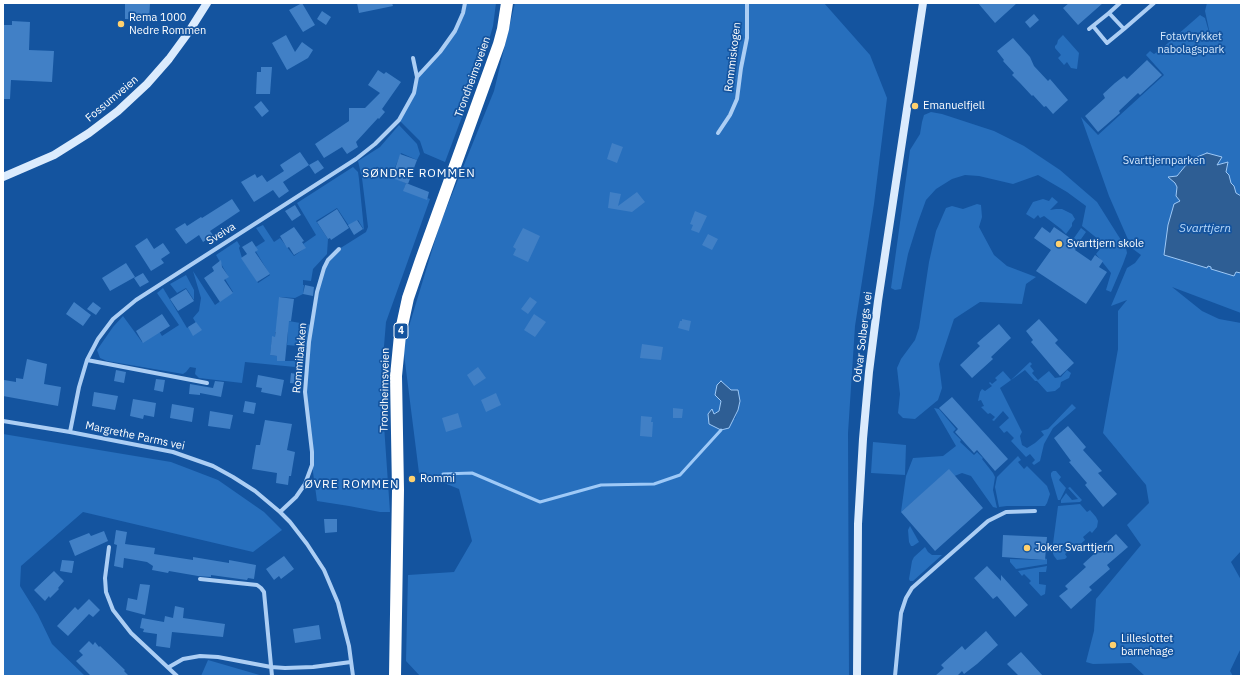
<!DOCTYPE html>
<meta charset="utf-8">
<style>
body{margin:0}
#map{position:relative;width:1244px;height:679px;overflow:hidden;background:#14549f;font-family:"IBM Plex Sans",sans-serif}
canvas{display:block}
.frame{position:absolute;inset:0;border:4px solid #fff;pointer-events:none}
</style>
<div id="map">
<canvas width="1244" height="679"></canvas>
<div class="frame"></div>
</div>
<script>
const g = document.querySelector('canvas').getContext('2d');
g.lineJoin = 'round';
function fill(path, color) { g.fillStyle = color; g.fill(path, 'evenodd'); }
const shape = rows => new Path2D(rows.map(r => 'M' + r).join(''));
function strokePath(path, color, width, dash) { g.strokeStyle = color; g.lineWidth = width; g.lineCap = dash ? 'butt' : 'round'; g.setLineDash(dash || []); g.stroke(path); }
function label(font, color, halo, rows, align = 'center') {
  g.font = font + ' "IBM Plex Sans",sans-serif'; g.lineWidth = 3.5; g.setLineDash([]); g.textBaseline = 'middle'; g.strokeStyle = halo; g.fillStyle = color; for (const [text, x, y, turn = 0] of rows) {
    g.save(); g.translate(x, y); g.rotate((+turn || 0) * Math.PI / 180); g.textAlign = isNaN(turn) ? turn : align; if (halo) g.strokeText(text, 0, 0); g.fillText(text, 0, 0); g.restore();
  }
}
fill(shape([
 [465,3,496,3,493,26,483,61,445,162,424,153,420,141,399,120,409,103,417,77,429,64,455,31],
 [515,3,824,3,870,55,887,98,874,204,855,326,848,433,849,676,420,676,406,661,408,575,454,572,472,541,459,489,419,473,403,346,440,224,494,91],
 [715,395,740,401,738,410,735,419,708,414,719,412,721,401],
 [1207,3,1241,3,1241,313,1172,287,1202,311,1219,319,1241,323,1241,551,1231,562,1241,580,1241,648,1230,671,1233,676,1145,676,1131,663,1093,664,1086,662,1094,631,1096,599,1141,545,1127,525,1149,503,1146,485,1103,433,1118,349,1118,311,1127,300,1111,306,1127,268,1135,263,1141,255,1133,249,1130,244,1109,196,1081,117,1098,135,1164,75,1146,55,1150,51,1154,54,1160,50,1200,15,1205,18,1211,39,1205,11],
 [1063,35,1079,53,1077,69,1071,68,1067,62,1064,65,1058,58,1061,55,1055,48,1055,46,1057,44,1058,40],
 [931,112,942,114,994,131,1024,146,1060,170,1097,202,1126,248,1127,253,1123,264,1111,292,1106,290,1111,273,1096,254,1104,244,1082,226,1086,206,1067,192,1038,175,1013,184,979,176,965,175,952,179,936,189,926,200,918,222,908,254,901,289,895,290,891,288,910,150,920,134,922,122,924,115],
 [399,125,417,144,420,154,417,160,401,153,391,177,406,183,404,189,430,199,386,322,381,382,390,512,380,512,349,506,317,501,312,465,305,392,308,347,287,345,288,332,275,332,275,338,272,338,270,355,277,356,277,361,296,361,295,367,245,362,242,383,199,378,195,374,196,368,190,367,186,372,183,374,107,361,100,358,97,350,113,327,123,316,142,342,159,331,162,336,179,325,157,293,163,288,187,328,196,323,193,318,199,311,201,298,193,271,215,305,233,292,225,279,228,276,216,255,237,241,240,246,239,248,242,258,258,283,270,275,255,250,254,248,265,241,256,228,263,225,274,242,280,238,294,256,305,248,303,244,316,235,297,203,353,167,358,172,359,179,364,230,358,220,349,226,337,208,316,221,328,239,327,254,313,269,311,281,303,280,303,285,304,285,303,294,295,298,280,297,277,319,312,325,324,268,339,249,366,232,368,227,362,178,358,161,380,147],
 [1052,197,1058,202,1050,210,1056,209,1062,209,1072,214,1075,219,1072,223,1072,226,1066,234,1061,229,1044,216,1040,218,1038,215,1034,219,1026,214,1033,202,1043,199,1049,201],
 [977,204,981,205,982,217,979,227,994,255,1007,266,1036,277,1026,284,1022,304,980,302,954,319,939,364,942,388,938,400,915,419,903,418,898,413,900,394,897,368,901,359,915,340,919,328,929,262,936,231,946,208,952,206,963,209],
 [1081,228,1086,232,1079,242,1074,238],
 [186,275,194,290,194,300,186,288,177,293,170,284],
 [1030,362,1032,364,1030,366,1034,371,1032,373,1038,380,1049,371,1055,378,1061,377,1067,370,1071,373,1069,378,1061,382,1060,387,1055,391,1047,392,1037,381,1035,381,1025,370,1000,388,1022,432,1020,436,1022,445,1027,448,1035,443,1044,435,1041,431,1048,429,1072,404,1076,408,1053,428,1044,444,1040,461,1034,465,1032,463,1035,460,1030,454,1026,457,1011,441,1014,438,1007,431,1004,433,999,427,1009,418,1003,411,994,421,992,420,995,417,990,413,988,414,981,407,984,406,981,400,978,401,980,392,982,389,985,391,992,386,989,383,990,382,992,384,997,380,995,378,1003,371,1011,380],
 [934,408,939,409,956,429,953,432,961,440,960,442,974,455,977,452,983,458,982,459,993,473,995,477,993,490,997,508,993,507,971,476,962,473,952,477,947,472,901,512,906,476,913,458,943,456,956,446],
 [3,434,171,462,218,480,264,512,282,530,253,552,83,512,21,566,20,586,38,615,52,644,85,676,3,676],
 [873,442,906,445,905,475,871,473],
 [1018,456,1021,460,1018,462,1024,469,1027,466,1047,486,1050,494,1047,503,1045,506,1007,506,999,507,995,487,997,477],
 [1053,471,1056,471,1061,477,1059,480,1066,488,1060,500,1058,500,1051,476,1051,473],
 [1070,487,1082,500,1080,502,1061,503,1061,500,1066,493,1072,500,1078,499,1068,488],
 [1080,504,1087,512,1090,510,1096,517,1098,521,1097,527,1092,533,1090,531,1083,537,1085,540,1074,550,1072,548,1065,554,1067,557,1065,559,1057,560,1054,556,1052,551,1058,506],
 [910,526,919,542,913,546,911,546,909,542,908,530],
 [925,547,928,552,932,555,942,555,913,581,910,581,909,579,912,561,914,557],
 [1044,558,1047,559,1047,564,1016,569,1010,562,1010,559,1044,560],
 [1047,566,1046,572,1039,572,1039,584,1046,585,1045,594,1041,596,1029,583,1031,581,1024,574,1022,576,1018,571],
 [208,660,263,676,201,676]
]), '#276fbd');
const water = shape([
 [1207,153,1222,157,1217,165,1228,162,1226,172,1229,175,1231,183,1234,186,1236,193,1241,196,1241,273,1236,272,1234,276,1211,269,1211,267,1208,266,1207,268,1164,255,1168,225,1174,204,1180,201,1176,196,1177,187,1175,183,1168,177,1177,176,1186,165,1197,157,1207,153],
 [721,381,731,390,738,390,740,401,738,410,729,428,721,430,709,424,708,414,712,409,714,414,719,411,721,401,715,395,717,385,721,381]
]);
fill(water, '#2e5e94');
strokePath(water, '#9ec9f7', 1);
strokePath(shape([
 [443,474,472,473,540,502,601,485,654,484,680,475,721,430]
]), '#9ec9f7', 3);
fill(shape([
 [125,3,150,3,149,20,125,19],
 [302,3,315,25,303,32,289,10],
 [357,3,392,3,393,6,359,13],
 [978,3,1017,3,995,23],
 [1069,3,1103,3,1078,25,1063,8],
 [322,11,331,17,326,25,317,19],
 [1034,14,1039,20,1030,28,1025,22],
 [12,21,30,22,29,50,54,51,52,82,11,80,10,99,3,99,3,25,12,25],
 [286,35,295,52,302,42,313,50,308,58,287,70,272,43],
 [1013,38,1030,57,1034,66,1048,81,1050,79,1068,100,1053,114,1046,106,1044,107,1033,95,1032,96,1020,83,1012,75,1014,73,1003,61,1004,60,997,51],
 [1147,60,1162,75,1140,95,1138,93,1119,111,1120,113,1098,132,1085,116,1105,98,1103,94,1115,83,1124,76,1127,79],
 [261,67,272,67,270,94,256,94,257,72,261,72],
 [378,70,384,74,386,72,401,82,382,109,385,112,379,119,378,118,356,142,358,147,347,154,342,147,324,158,315,144,349,121,349,108,365,108,380,93,368,85],
 [261,101,269,111,262,117,254,107],
 [612,143,623,147,617,163,607,159],
 [300,152,309,165,283,182,289,191,279,198,273,190,254,202,241,182,255,174,257,178,262,175,267,182,284,171,280,165],
 [400,154,417,160,408,184,392,178],
 [318,160,324,168,315,174,309,165],
 [406,183,429,192,427,200,403,191],
 [610,192,621,194,618,206,637,192,645,202,632,212,608,208],
 [232,199,240,211,210,231,213,235,203,242,199,235,186,244,175,229,185,223,187,226,201,217,202,218],
 [295,205,301,215,292,221,285,211],
 [337,209,349,228,331,240,330,238,328,239,317,222],
 [695,211,707,216,699,233,691,230,693,225,690,224],
 [357,220,363,229,354,235,348,225],
 [294,227,304,241,302,242,306,248,294,255,289,247,287,248,280,236],
 [1042,227,1050,233,1054,227,1079,244,1075,250,1091,261,1095,255,1103,261,1099,267,1107,272,1086,304,1036,271,1051,250,1034,238],
 [523,228,540,236,528,262,513,255,516,249,513,247],
 [708,234,718,239,712,250,702,245],
 [147,238,154,249,163,243,170,253,161,259,164,263,151,271,135,246],
 [252,241,258,250,255,252,270,274,257,282,241,258,247,254,242,247],
 [221,260,222,267,229,277,224,280,233,293,220,302,204,278,214,271,212,267],
 [126,263,135,277,110,291,102,278],
 [143,273,149,282,140,287,134,278],
 [305,285,314,287,313,296,303,294],
 [186,289,194,301,178,311,170,299],
 [279,297,294,299,291,321,289,321,285,361,277,361,277,356,270,355,272,336,275,337],
 [530,297,537,302,528,314,521,309],
 [74,302,91,315,83,326,66,314],
 [93,302,101,308,96,315,87,309],
 [162,314,170,326,143,343,136,331],
 [534,314,546,322,535,337,524,330],
 [682,319,691,321,689,331,678,328,680,321,682,321],
 [1039,319,1058,340,1055,343,1074,363,1060,376,1031,342,1033,340,1026,331],
 [196,322,202,330,193,336,188,327],
 [999,324,1011,338,991,357,993,359,972,378,960,365,980,346,977,343],
 [642,344,663,347,661,360,640,358],
 [27,359,47,364,44,384,61,387,58,406,3,396,4,380,16,382,16,378,23,379],
 [478,367,486,378,474,386,467,375],
 [116,370,126,372,124,383,114,381],
 [291,373,302,375,301,384,290,383],
 [258,375,284,380,281,396,261,392,262,388,256,387],
 [156,379,165,380,163,392,154,390],
 [215,381,224,382,221,397,200,393,200,395,189,394,190,384,213,388],
 [94,392,118,396,115,410,92,406],
 [496,393,501,405,486,412,481,400],
 [952,397,1008,459,995,471,977,450,974,453,955,432,958,429,939,408],
 [133,399,156,403,154,417,144,415,143,419,130,416],
 [245,401,256,403,254,414,243,412],
 [172,404,194,408,192,422,170,418],
 [673,408,683,409,682,418,673,418],
 [210,411,233,415,230,429,208,426],
 [458,413,462,427,446,432,442,418],
 [641,416,652,417,651,422,653,422,652,437,640,436],
 [265,420,292,424,287,450,295,452,291,476,289,476,288,485,276,483,277,473,252,469,256,445,260,445],
 [1068,426,1086,447,1083,450,1102,471,1098,473,1117,494,1103,507,1085,485,1087,483,1069,462,1071,461,1054,438],
 [949,469,983,508,935,551,901,512],
 [324,519,337,519,337,532,325,533],
 [116,530,127,532,125,544,155,548,154,554,193,560,193,557,229,563,229,560,256,565,254,579,248,578,247,580,211,575,211,577,198,576,169,571,168,573,152,570,153,566,147,562,124,558,123,568,114,566,117,545,114,544],
 [104,531,108,541,75,556,69,541,89,533,91,536],
 [1116,534,1128,547,1107,565,1110,569,1089,587,1092,590,1071,609,1059,596,1068,589,1065,586,1086,567,1083,564],
 [1003,535,1047,537,1045,560,1002,557],
 [284,556,294,569,281,579,279,576,274,580,266,569],
 [62,560,74,561,72,573,60,571],
 [987,566,1001,581,1001,575,1028,605,1015,617,997,596,993,599,974,578],
 [54,571,64,581,58,588,59,589,50,598,49,596,45,601,34,590],
 [140,584,150,585,145,615,126,610,128,598,137,600],
 [89,599,100,610,93,617,89,614,68,636,57,626,75,607,78,610],
 [175,606,184,608,183,618,225,624,223,637,172,632,170,648,156,646,157,634,143,632,144,629,140,628,142,618,164,622,165,616,173,618],
 [319,625,321,639,295,643,293,629],
 [986,631,998,645,977,664,964,674,962,671,957,676,935,676,944,668,941,665,962,646,965,650],
 [89,641,93,645,95,642,99,647,100,646,125,670,124,671,129,676,91,676,76,661,83,655,79,651],
 [1021,652,1043,676,1019,676,1007,664]
]), '#4180c6');
strokePath(shape([
 [1109,13,1120,3],
 [1093,26,1107,43,1124,29],
 [1089,29,1109,13,1124,29,1154,3],
 [417,77,440,52,455,31,463,13,465,3],
 [718,133,730,115,737,99,741,68,747,38,747,3],
 [87,360,207,383],
 [3,421,70,432,173,452,213,466,233,477,255,491,280,512,290,522,307,544,324,570,338,603,342,619,349,646,353,676],
 [70,432,79,387,87,360,98,339,113,319,136,300,356,159,375,144,399,120,414,93,417,77,413,58],
 [280,512,296,497,305,484,312,465,312,452,305,392,309,342,317,292,324,268,328,260,339,249],
 [109,547,105,578,106,592,113,610,131,633,177,676],
 [200,579,257,585,261,588,264,592,272,676],
 [169,667,183,659,200,656,218,657,271,667,285,668,313,667,351,662],
 [895,676,901,613,906,598,912,588,988,521,1006,512,1035,511]
]), '#accef4', 4);
strokePath(shape([
 [3,177,54,155,89,133,118,111,147,84,169,59,188,33,207,3],
 [857,676,858,524,863,439,869,372,878,301,923,3]
]), '#dbebfd', 8);
strokePath(shape([
 [395,676,398,490,396,376,400,335,408,298,421,260,499,44,503,29,507,3]
]), '#fff', 12);
for (const [x, y, r, color] of [
 [121,24,4,"#ffd16e"],
 [915,106,4,"#ffd16e"],
 [1059,244,4,"#ffd16e"],
 [412,479,4,"#ffd16e"],
 [1027,548,4,"#ffd16e"],
 [1113,645,4,"#ffd16e"]
]) { const dot = new Path2D(); dot.arc(x, y, r, 0, 2 * Math.PI); g.fillStyle = color; g.fill(dot); strokePath(dot, '#14549f', 1.5); }
for (const [x, y, w] of [
 [401,331,14]
]) { const box = new Path2D(); box.roundRect(x - w / 2, y - 8, w, 16, 3); g.fillStyle = '#14549f'; g.fill(box); strokePath(box, '#fff', 1); }
label('bold 10px', '#fff', null, [
 ["4",401,331]
]);
label('11px', '#fff', '#14549f', [
 ["Rema 1000",129,18],
 ["Nedre Rommen",129,31],
 ["Emanuelfjell",923,106],
 ["Svarttjern skole",1067,244],
 ["Rommi",420,479],
 ["Joker Svarttjern",1035,548],
 ["Lilleslottet",1121,639],
 ["barnehage",1121,652]
], 'left');
label('11px', '#d4e8fd', '#14549f', [
 ["Fotavtrykket",1191,37],
 ["nabolagspark",1191,50],
 ["Svarttjernparken",1164,161]
]);
label('11px', '#fff', '#14549f', [
 ["Rommiskogen",733,57,-83],
 ["Trondheimsveien",473,77,-70],
 ["Fossumveien",112,99,-40],
 ["Sveiva",221,234,-32],
 ["Odvar Solbergs vei",863,337,-83],
 ["Rommibakken",300,358,-85],
 ["Trondheimsveien",385,390,-89],
 ["Margrethe Parms vei",135,436,12]
]);
g.letterSpacing = '1px';
label('12px', '#fff', '#14549f', [
 ["SØNDRE ROMMEN",419,174],
 ["ØVRE ROMMEN",352,485]
]);
g.letterSpacing = '0px';
label('italic 12px', '#b8d8fa', '#14549f', [
 ["Svarttjern",1205,229]
]);
</script>
